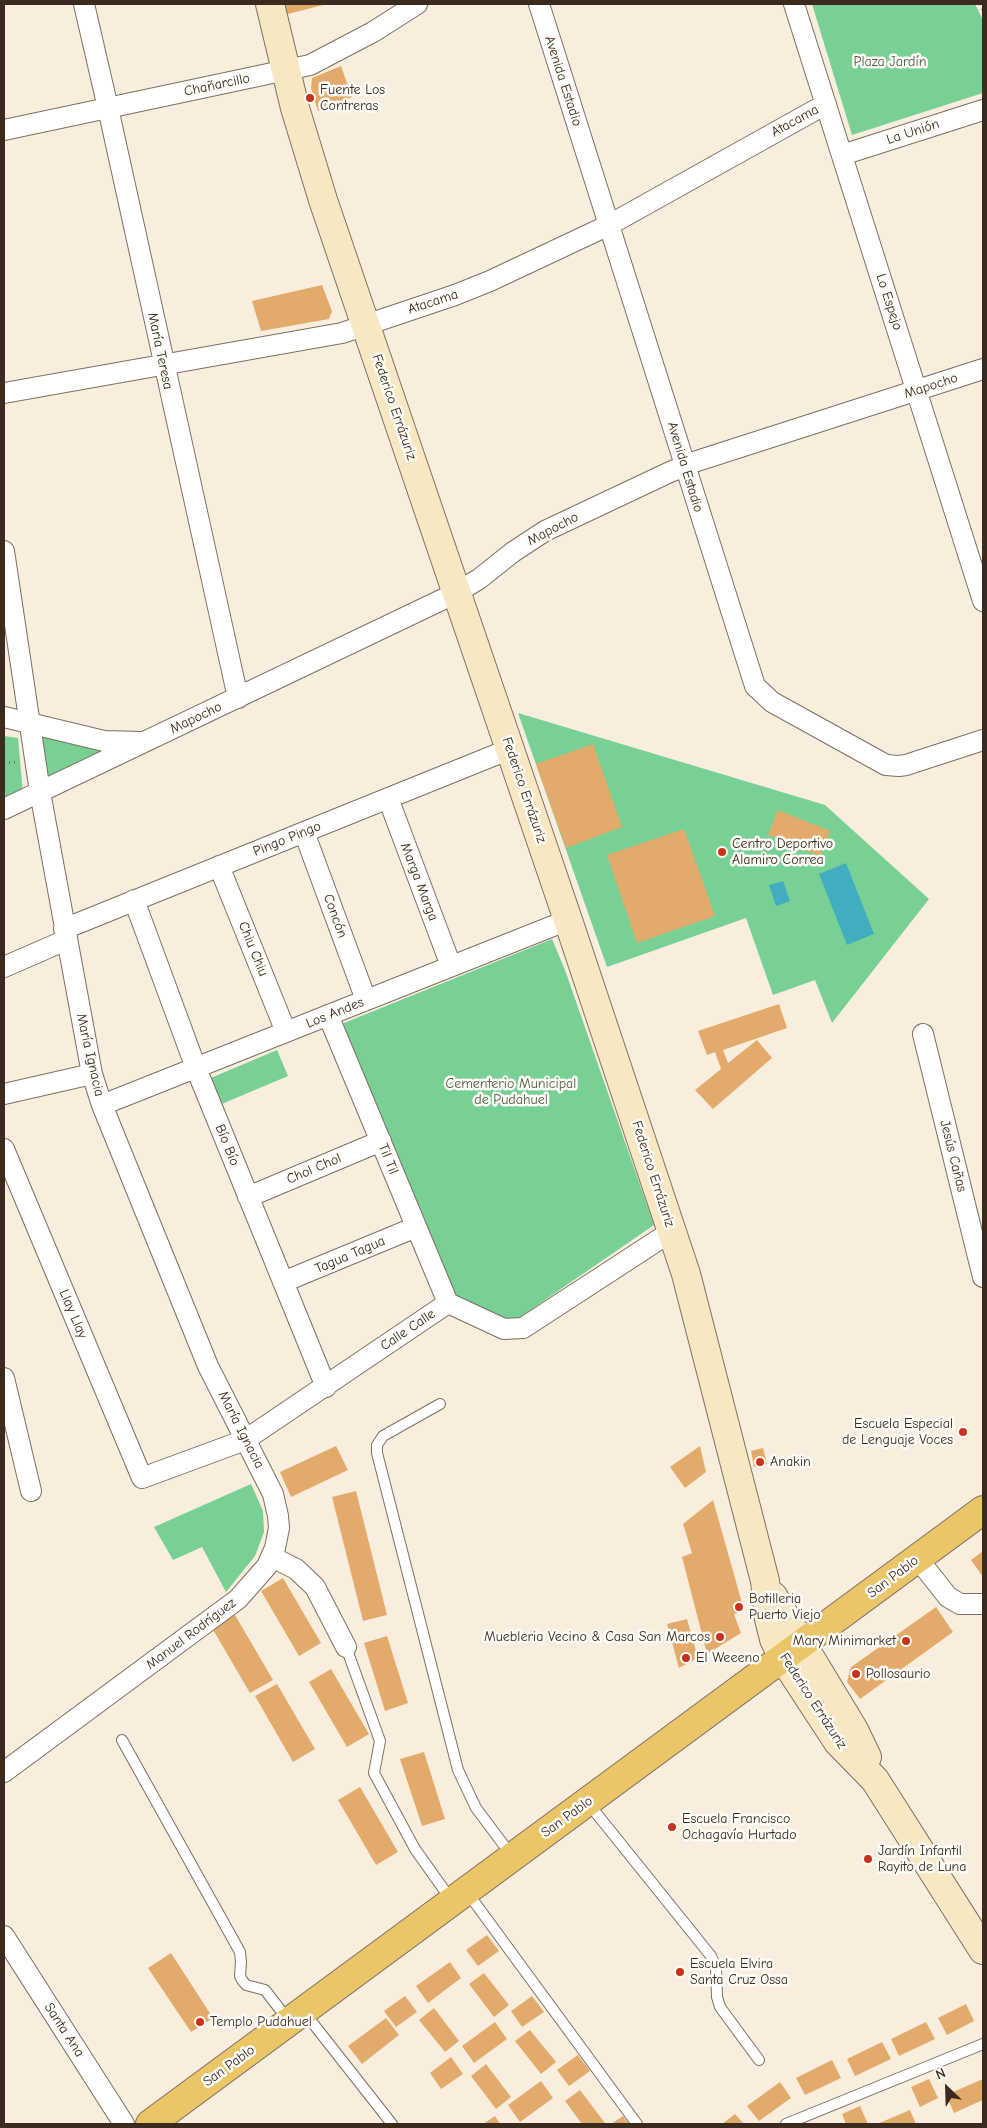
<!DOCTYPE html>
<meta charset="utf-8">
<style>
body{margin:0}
#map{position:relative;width:987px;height:2128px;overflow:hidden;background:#f9eede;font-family:"Comic Neue",sans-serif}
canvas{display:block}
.frame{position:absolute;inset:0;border:5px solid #3b2a1e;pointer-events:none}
.north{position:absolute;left:922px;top:2063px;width:50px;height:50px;-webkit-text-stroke:4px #fdfcf7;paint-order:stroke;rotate:336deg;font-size:14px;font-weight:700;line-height:20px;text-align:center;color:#3b2a1e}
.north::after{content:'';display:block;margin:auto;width:18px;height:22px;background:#3b2a1e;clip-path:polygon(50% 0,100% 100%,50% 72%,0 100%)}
</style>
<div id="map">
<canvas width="987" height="2128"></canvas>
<div class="frame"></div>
<div class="north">N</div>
</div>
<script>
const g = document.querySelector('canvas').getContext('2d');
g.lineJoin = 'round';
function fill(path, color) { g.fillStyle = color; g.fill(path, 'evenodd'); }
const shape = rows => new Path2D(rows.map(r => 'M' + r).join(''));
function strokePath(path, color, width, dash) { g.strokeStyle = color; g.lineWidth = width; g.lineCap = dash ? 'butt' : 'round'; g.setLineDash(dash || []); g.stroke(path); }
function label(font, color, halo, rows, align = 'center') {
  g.font = font + ' "Comic Neue",sans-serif'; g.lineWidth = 5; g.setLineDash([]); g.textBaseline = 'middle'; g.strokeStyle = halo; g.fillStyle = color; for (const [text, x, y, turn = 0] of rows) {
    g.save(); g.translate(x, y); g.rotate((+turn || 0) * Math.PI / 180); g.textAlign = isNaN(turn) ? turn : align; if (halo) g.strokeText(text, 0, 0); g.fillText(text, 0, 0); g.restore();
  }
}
fill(shape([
 [812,4,975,4,983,20,983,93,852,135],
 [518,713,825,805,929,899,832,1023,815,980,773,995,746,918,607,967],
 [40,732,110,749,49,778],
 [4,736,18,738,23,794,4,803],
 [552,939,565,970,654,1225,510,1324,455,1304,339,1025],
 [277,1050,288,1076,217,1106,206,1080],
 [251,1484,263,1511,264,1532,255,1556,226,1592,202,1547,173,1560,154,1527]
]), '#78d095');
fill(shape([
 [846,863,874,934,847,945,819,874],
 [783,881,790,901,776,906,769,885]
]), '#41aec0');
fill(shape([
 [282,4,327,4,284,15],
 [341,66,352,97,318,111,311,88,312,78],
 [322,285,332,311,329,319,261,331,252,301],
 [593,744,622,827,566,848,536,764],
 [778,810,830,831,820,856,768,835],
 [684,829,715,916,637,943,607,855],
 [779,1004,787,1028,723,1050,728,1063,757,1040,772,1058,713,1109,695,1090,721,1069,715,1052,707,1055,698,1031],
 [336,1446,348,1470,291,1497,280,1472],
 [700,1446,706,1472,685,1488,670,1467],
 [763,1448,767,1464,754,1467,751,1451],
 [356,1491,387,1615,363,1621,332,1497],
 [713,1500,744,1610,734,1614,741,1633,707,1654,682,1557,692,1553,683,1524],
 [983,1551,983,1577,971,1560],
 [283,1578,321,1643,299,1656,261,1591],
 [936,1607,953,1632,860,1699,847,1682,851,1667],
 [235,1615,273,1680,250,1693,212,1628],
 [687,1619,698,1658,679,1668,667,1624],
 [387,1636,408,1703,385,1711,364,1643],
 [331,1669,369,1734,347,1747,309,1682],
 [277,1684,315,1749,293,1762,255,1696],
 [424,1752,445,1819,422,1826,400,1759],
 [360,1787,398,1852,376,1865,338,1800],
 [487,1935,499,1951,478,1966,466,1950],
 [171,1953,213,2018,191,2032,148,1968],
 [450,1962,461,1978,428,2003,416,1986],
 [484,1973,509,2005,494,2017,469,1984],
 [405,1996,417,2012,396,2027,384,2011],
 [532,1996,544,2012,522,2027,511,2011],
 [966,2004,974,2021,947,2035,938,2018],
 [434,2008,459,2041,445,2052,419,2020],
 [386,2018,399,2035,362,2064,348,2046],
 [495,2022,507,2039,474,2063,462,2046],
 [926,2022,935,2039,899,2056,891,2039],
 [530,2030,556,2062,541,2074,515,2041],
 [882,2042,891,2059,855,2076,847,2059],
 [578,2055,590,2071,569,2086,557,2070],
 [451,2057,463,2074,441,2089,430,2073],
 [832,2060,841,2078,805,2095,796,2078],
 [486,2064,511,2097,496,2109,471,2076],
 [929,2079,938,2098,920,2107,911,2087],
 [983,2079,983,2100,954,2113,946,2095],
 [541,2081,553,2098,520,2122,508,2105],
 [780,2082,791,2098,759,2121,747,2106],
 [580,2090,605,2123,603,2124,582,2124,565,2101],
 [860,2106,868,2124,846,2124,842,2114],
 [910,2110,916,2124,877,2124],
 [735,2114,744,2124,722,2124],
 [495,2116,500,2124,483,2124],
 [623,2116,629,2124,611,2124]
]), '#e3ab6b');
const lane = shape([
 [440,1404,383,1436,377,1445,377,1453,458,1770,476,1808,512,1856],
 [346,1647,380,1741,374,1773,415,1849,452,1901],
 [122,1740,240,1952,241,1962,240,1976,242,1980,246,1985,265,1990,289,2021],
 [588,1803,711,1956,716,1968,717,1997,720,2007,759,2060],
 [467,1892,637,2124],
 [304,2012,392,2124],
 [786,2124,983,2044]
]);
const street = shape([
 [84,4,108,108,238,698],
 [539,4,755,686,772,702,886,765,899,766,906,765,983,740],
 [794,4,983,601],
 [4,130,310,65,373,32,417,4],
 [842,155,983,110],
 [4,393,342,333,455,295,490,281,609,225,826,104],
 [4,551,40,792,92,1074,102,1105,208,1366,273,1494,278,1516,279,1528,275,1548,267,1566,238,1599,4,1772],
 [4,717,104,741,141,742],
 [388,798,451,966],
 [4,809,456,593,479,579,513,552,545,531,670,472,697,461,983,369],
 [304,832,366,1000],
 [219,866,286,1032],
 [134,900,196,1068,326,1387],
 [64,929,510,749],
 [4,967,66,940],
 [328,1015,448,1303],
 [923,1034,983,1277],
 [4,1094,92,1074],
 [102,1105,568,920],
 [4,1149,142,1478,245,1440,448,1303],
 [248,1197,381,1141],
 [283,1282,416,1227],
 [448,1303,504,1329,523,1328,672,1231],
 [4,1378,31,1491],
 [272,1557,296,1569,315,1587,346,1647],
 [918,1559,948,1597,960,1604,983,1604],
 [4,1936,124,2124]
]);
const secondary = shape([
 [270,4,295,108,323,200,568,920,686,1274,765,1581,769,1619,774,1639,783,1658,838,1742,875,1780,983,1950],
 [773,1596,854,1730,867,1757]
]);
const primary = shape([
 [150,2124,983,1510]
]);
strokePath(lane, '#7e6f61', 12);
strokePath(street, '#7e6f61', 22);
strokePath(secondary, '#7e6f61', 30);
strokePath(primary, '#7e6f61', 30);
strokePath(shape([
 [980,4,983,11],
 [4,763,18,762]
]), '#7e6f61', 3, [1, 4]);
strokePath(lane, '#fff', 10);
strokePath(street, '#fff', 20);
strokePath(secondary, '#f7e8c3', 28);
strokePath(primary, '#eac669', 28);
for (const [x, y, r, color] of [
 [310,98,5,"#c8321e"],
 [722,852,5,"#c8321e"],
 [963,1432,5,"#c8321e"],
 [760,1462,5,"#c8321e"],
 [739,1607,5,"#c8321e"],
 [720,1637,5,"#c8321e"],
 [906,1641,5,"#c8321e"],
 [686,1658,5,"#c8321e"],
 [856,1674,5,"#c8321e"],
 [672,1827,5,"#c8321e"],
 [868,1859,5,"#c8321e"],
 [680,1972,5,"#c8321e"],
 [200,2022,5,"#c8321e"]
]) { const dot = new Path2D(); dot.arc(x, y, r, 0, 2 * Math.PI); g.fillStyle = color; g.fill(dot); strokePath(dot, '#fdfcf7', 2); }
label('14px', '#4d5c42', '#fdfcf7', [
 ["Plaza Jardín",890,62],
 ["Cementerio Municipal",511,1084],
 ["de Pudahuel",511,1100]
]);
label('14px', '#3b2a1e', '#fdfcf7', [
 ["Avenida Estadio",563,81,72],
 ["Chañarcillo",217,85,-12],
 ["Atacama",795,121,-29],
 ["La Unión",913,132,-18],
 ["Atacama",433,302,-18],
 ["Lo Espejo",889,302,72],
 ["María Teresa",160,351,78],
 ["Mapocho",931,386,-18],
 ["Federico Errázuriz",394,407,71],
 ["Avenida Estadio",685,467,73],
 ["Mapocho",553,529,-28],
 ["Mapocho",196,718,-26],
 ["Federico Errázuriz",524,790,71],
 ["Pingo Pingo",287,839,-22],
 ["Marga Marga",419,882,69],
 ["Concón",335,916,70],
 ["Chiu Chiu",253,949,68],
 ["Los Andes",335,1013,-22],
 ["María Ignacia",90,1055,77],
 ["Bío Bío",227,1145,68],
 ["Jesús Cañas",953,1156,76],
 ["Til Til",388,1159,68],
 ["Chol Chol",314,1169,-23],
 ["Federico Errázuriz",653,1174,72],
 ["Tagua Tagua",350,1255,-23],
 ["Llay Llay",73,1314,67],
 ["Calle Calle",408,1330,-34],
 ["María Ignacia",241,1430,63],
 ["San Pablo",893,1577,-37],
 ["Manuel Rodríguez",191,1634,-37],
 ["Federico Errázuriz",813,1701,57],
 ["San Pablo",567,1817,-36],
 ["Santa Ana",64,2030,57],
 ["San Pablo",229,2066,-36]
]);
label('14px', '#3b2a1e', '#fdfcf7', [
 ["Fuente Los",320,90],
 ["Contreras",320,106],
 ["Centro Deportivo",732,844],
 ["Alamiro Correa",732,860],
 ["Escuela Especial",953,1424,"right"],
 ["de Lenguaje Voces",953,1440,"right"],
 ["Anakin",770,1462],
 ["Botilleria",749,1599],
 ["Puerto Viejo",749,1615],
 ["Muebleria Vecino & Casa San Marcos",710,1637,"right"],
 ["Mary Minimarket",896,1641,"right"],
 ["El Weeeno",696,1658],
 ["Pollosaurio",866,1674],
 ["Escuela Francisco",682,1819],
 ["Ochagavía Hurtado",682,1835],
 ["Jardín Infantil",878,1851],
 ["Rayito de Luna",878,1867],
 ["Escuela Elvira",690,1964],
 ["Santa Cruz Ossa",690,1980],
 ["Templo Pudahuel",210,2022]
], 'left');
</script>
